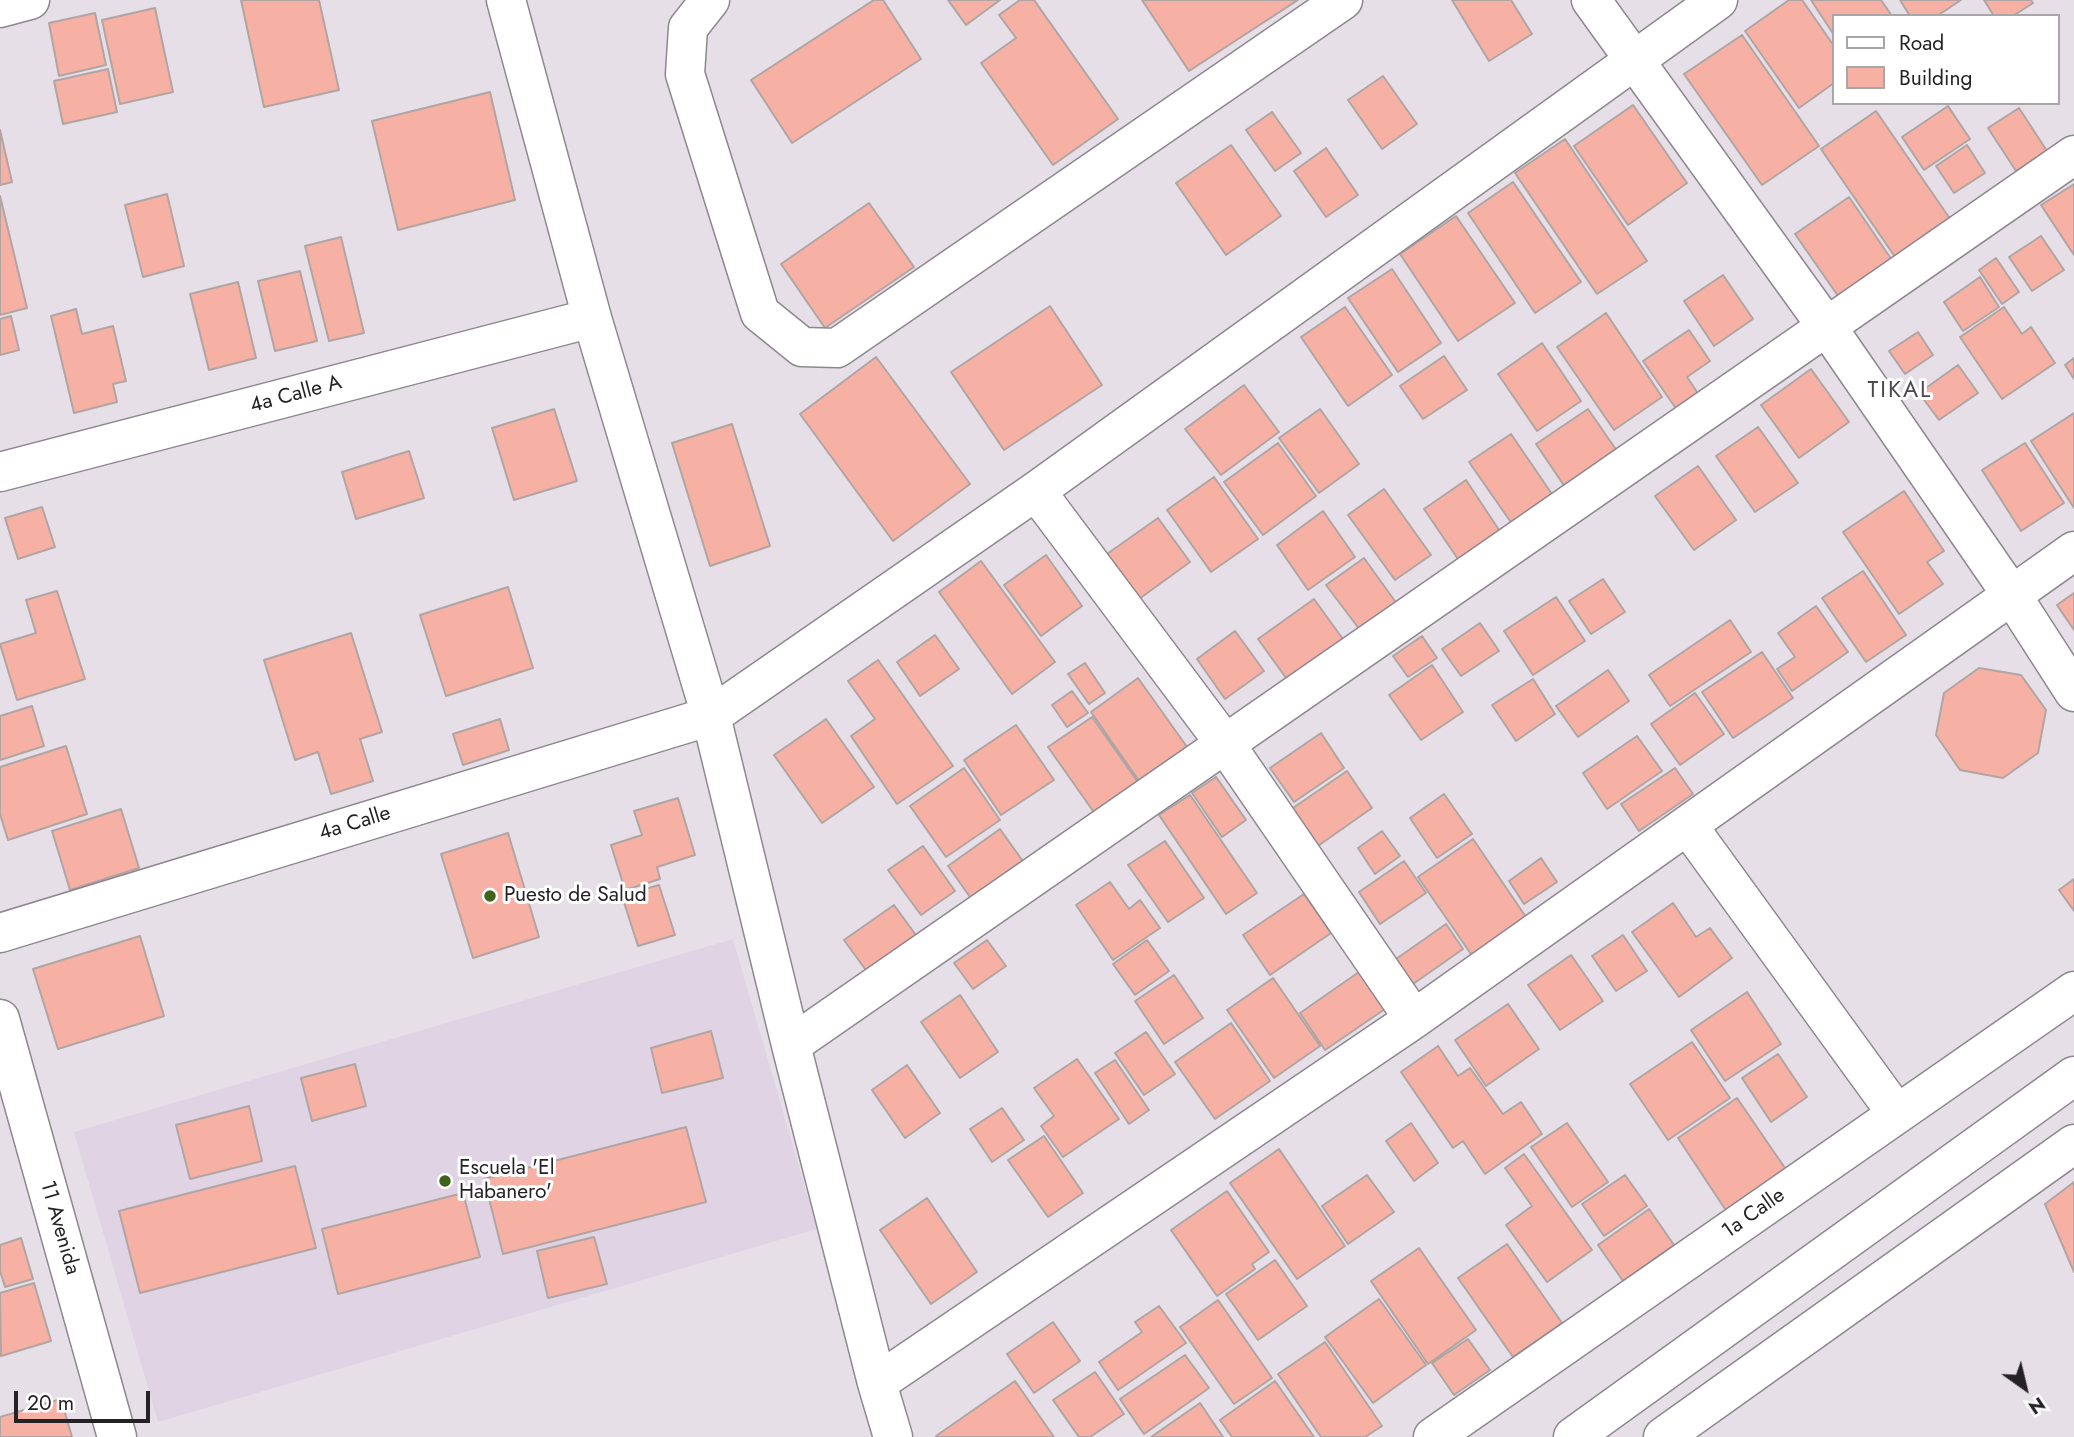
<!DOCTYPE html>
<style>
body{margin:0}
#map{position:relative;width:2074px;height:1437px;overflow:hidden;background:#e6dfe8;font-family:Jost,sans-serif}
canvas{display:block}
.legend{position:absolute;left:1832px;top:14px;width:228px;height:91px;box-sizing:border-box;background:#fff;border:2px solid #a8a7a8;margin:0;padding:9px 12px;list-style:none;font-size:21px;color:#252226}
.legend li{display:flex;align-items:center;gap:14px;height:35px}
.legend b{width:35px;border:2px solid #a8a7a8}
.north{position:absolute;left:1990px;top:1353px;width:70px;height:70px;-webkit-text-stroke:5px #fff;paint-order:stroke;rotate:146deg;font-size:19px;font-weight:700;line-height:28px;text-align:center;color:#252226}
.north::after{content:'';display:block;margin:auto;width:24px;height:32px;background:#252226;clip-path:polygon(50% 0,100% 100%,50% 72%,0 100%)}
.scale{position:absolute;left:14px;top:1391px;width:136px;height:32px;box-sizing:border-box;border:4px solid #252226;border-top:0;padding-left:9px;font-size:21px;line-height:24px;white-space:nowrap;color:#252226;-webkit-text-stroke:5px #fff;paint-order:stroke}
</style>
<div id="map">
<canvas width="2074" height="1437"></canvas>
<ul class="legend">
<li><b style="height:9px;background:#fff"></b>Road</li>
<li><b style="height:19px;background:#f7b1a4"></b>Building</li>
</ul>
<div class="north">N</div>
<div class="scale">20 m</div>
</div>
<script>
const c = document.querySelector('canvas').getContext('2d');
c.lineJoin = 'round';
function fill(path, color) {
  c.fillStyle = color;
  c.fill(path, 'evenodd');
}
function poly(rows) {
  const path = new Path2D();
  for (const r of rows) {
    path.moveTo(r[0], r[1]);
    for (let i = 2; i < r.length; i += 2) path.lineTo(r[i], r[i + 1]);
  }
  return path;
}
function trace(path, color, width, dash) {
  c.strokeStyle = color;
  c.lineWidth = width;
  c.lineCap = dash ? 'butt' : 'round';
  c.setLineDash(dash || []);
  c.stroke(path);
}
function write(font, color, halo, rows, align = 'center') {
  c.font = font + ' Jost,sans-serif';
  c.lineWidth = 6;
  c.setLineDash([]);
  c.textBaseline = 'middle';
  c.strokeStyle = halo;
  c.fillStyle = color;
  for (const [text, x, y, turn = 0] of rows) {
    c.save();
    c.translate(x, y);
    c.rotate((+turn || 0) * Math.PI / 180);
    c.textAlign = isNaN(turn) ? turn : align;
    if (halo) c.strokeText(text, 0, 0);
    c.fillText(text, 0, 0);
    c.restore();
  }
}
const built = poly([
 [733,939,817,1229,158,1422,74,1132]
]);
const building = poly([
 [241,0,319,0,339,90,264,107,241,0],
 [874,0,883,0,921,59,792,143,751,80,874,0],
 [948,0,1000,0,966,25,948,0],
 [1020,0,1034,0,1118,119,1053,165,981,63,1016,38,999,15,1020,0],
 [1142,0,1298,0,1189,71,1142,0],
 [1452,0,1511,0,1532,34,1489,61,1452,0],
 [1789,0,1802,0,1834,46,1834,83,1799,108,1745,31,1789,0],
 [1811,0,1881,0,1892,16,1834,16,1834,35,1811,0],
 [1900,0,1961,0,1937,16,1910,16,1900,0],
 [1984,0,2031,0,2033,3,2013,16,1994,16,1984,0],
 [155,8,173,92,120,104,102,20,155,8],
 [95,13,106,65,59,76,49,23,95,13],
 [1742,35,1819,146,1762,185,1684,74,1742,35],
 [108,69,117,112,63,124,54,81,108,69],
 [1383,76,1417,124,1382,149,1348,100,1383,76],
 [490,92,515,200,398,230,372,121,490,92],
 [1633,105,1687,183,1628,225,1574,146,1633,105],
 [1948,106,1970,139,1924,170,1902,137,1948,106],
 [2019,108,2047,151,2016,171,1988,128,2019,108],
 [1876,111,1957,229,1902,267,1821,149,1876,111],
 [1272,112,1301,153,1275,171,1246,130,1272,112],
 [0,130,12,182,0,185,0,130],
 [1565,139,1647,261,1597,294,1515,173,1565,139],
 [1231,145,1281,216,1226,255,1176,183,1231,145],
 [1967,145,1985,173,1954,193,1936,166,1967,145],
 [1326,148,1358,195,1326,217,1294,171,1326,148],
 [1513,182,1581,282,1535,313,1468,213,1513,182],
 [2074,184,2074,255,2041,205,2074,184],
 [167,194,184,266,143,277,125,205,167,194],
 [0,196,27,308,0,315,0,196],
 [1849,197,1898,269,1845,306,1795,234,1849,197],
 [869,203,914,267,825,328,781,264,869,203],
 [1456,216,1515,303,1458,341,1400,254,1456,216],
 [2041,236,2064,270,2032,291,2009,257,2041,236],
 [341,237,364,333,329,341,305,246,341,237],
 [1996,258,2019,292,2002,304,1979,270,1996,258],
 [1392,269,1441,343,1398,372,1348,298,1392,269],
 [300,271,317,341,275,351,258,281,300,271],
 [1723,275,1753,319,1714,346,1684,301,1723,275],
 [1980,277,1999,307,1963,331,1944,302,1980,277],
 [238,282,256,358,209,370,190,294,238,282],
 [1050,306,1102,385,1004,450,951,372,1050,306],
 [1345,307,1392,375,1348,406,1301,337,1345,307],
 [2004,307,2022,334,2031,327,2055,363,2002,399,1960,337,2004,307],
 [76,309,82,334,113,326,126,381,113,384,117,402,74,413,51,316,76,309],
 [1606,313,1662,397,1614,430,1557,347,1606,313],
 [11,316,19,350,0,355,0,319,11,316],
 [1689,330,1710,361,1687,377,1699,395,1677,410,1643,361,1689,330],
 [1918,332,1933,355,1905,374,1889,351,1918,332],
 [1542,343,1581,401,1537,431,1498,374,1542,343],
 [1444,356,1467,390,1423,419,1400,386,1444,356],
 [876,357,970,484,893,541,800,414,876,357],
 [2074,358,2074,379,2065,365,2074,358],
 [1958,365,1978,393,1939,420,1919,393,1958,365],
 [1811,369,1849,422,1799,458,1761,405,1811,369],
 [1244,385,1279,432,1221,475,1185,429,1244,385],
 [554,409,577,481,514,500,492,428,554,409],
 [1320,409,1359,464,1319,493,1279,438,1320,409],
 [1588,409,1617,451,1565,487,1536,444,1588,409],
 [2074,413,2074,508,2031,441,2074,413],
 [732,424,770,546,710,566,672,443,732,424],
 [1758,427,1798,483,1755,512,1716,456,1758,427],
 [1511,434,1556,500,1515,528,1469,462,1511,434],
 [1278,443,1316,496,1263,535,1224,482,1278,443],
 [2025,443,2064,503,2021,531,1982,470,2025,443],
 [409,451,424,498,356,519,342,472,409,451],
 [1698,466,1736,520,1694,550,1655,496,1698,466],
 [1214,477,1258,539,1211,572,1167,510,1214,477],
 [1466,480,1501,533,1460,562,1424,509,1466,480],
 [1384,489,1431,555,1395,580,1348,515,1384,489],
 [1904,491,1944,551,1927,562,1943,584,1899,614,1843,532,1904,491],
 [42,507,55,547,18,559,5,518,42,507],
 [1323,511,1355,557,1308,590,1277,545,1323,511],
 [1158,518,1190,562,1139,599,1107,554,1158,518],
 [1046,555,1082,606,1041,636,1004,585,1046,555],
 [1364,558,1397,604,1360,630,1326,585,1364,558],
 [981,561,1055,662,1012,694,939,592,981,561],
 [1863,571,1906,635,1866,662,1822,598,1863,571],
 [1603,579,1625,612,1591,634,1569,601,1603,579],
 [508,587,533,668,446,696,420,615,508,587],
 [57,591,85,679,17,700,0,644,36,633,26,600,57,591],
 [2074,593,2074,630,2057,605,2074,593],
 [1556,597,1585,641,1533,675,1504,631,1556,597],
 [1314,599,1345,642,1289,682,1258,639,1314,599],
 [1816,606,1848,652,1792,691,1777,669,1795,657,1778,633,1816,606],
 [1730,620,1751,652,1670,706,1649,675,1730,620],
 [1480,623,1499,651,1461,676,1442,649,1480,623],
 [1235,631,1264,671,1225,699,1197,659,1235,631],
 [351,633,382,732,360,739,373,781,331,794,318,752,295,760,264,660,351,633],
 [935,635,959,669,920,696,897,662,935,635],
 [1422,636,1437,658,1408,677,1393,656,1422,636],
 [1762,652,1793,698,1733,738,1702,692,1762,652],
 [878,660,953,766,897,804,851,736,875,719,848,681,878,660],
 [1085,663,1105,693,1089,704,1068,674,1085,663],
 [1432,665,1463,712,1421,740,1389,695,1432,665],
 [1979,668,2021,675,2046,710,2038,753,2003,778,1960,770,1936,735,1944,693,1979,668],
 [1608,670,1629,701,1578,737,1556,706,1608,670],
 [1138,678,1192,754,1144,788,1091,712,1138,678],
 [1533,679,1555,714,1516,741,1492,705,1533,679],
 [1072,691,1088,713,1067,727,1052,705,1072,691],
 [1695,693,1724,734,1680,765,1651,724,1695,693],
 [32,706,44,746,0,760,0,716,32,706],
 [1092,717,1142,788,1098,818,1048,747,1092,717],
 [500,719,509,750,463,765,453,734,500,719],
 [826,719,874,787,822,823,774,755,826,719],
 [1016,725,1054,780,1001,815,964,760,1016,725],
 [1321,733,1344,768,1294,802,1270,768,1321,733],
 [1637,736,1662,771,1607,809,1583,773,1637,736],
 [66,746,87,814,8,840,0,814,0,767,66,746],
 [964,768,1000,820,946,857,910,806,964,768],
 [1675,768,1693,794,1639,831,1621,804,1675,768],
 [1347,771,1372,808,1315,848,1290,810,1347,771],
 [1216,777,1246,820,1222,837,1192,793,1216,777],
 [1444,794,1472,834,1437,858,1410,818,1444,794],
 [1190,795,1257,893,1226,914,1159,815,1190,795],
 [678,798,695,855,657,867,660,879,625,890,611,845,642,835,634,811,678,798],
 [121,809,139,868,70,890,52,831,121,809],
 [1000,829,1027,867,975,904,948,866,1000,829],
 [1382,831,1400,856,1375,874,1358,848,1382,831],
 [508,833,539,937,473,958,441,854,508,833],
 [1473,839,1528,920,1473,957,1418,877,1473,839],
 [1165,841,1204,898,1168,922,1128,865,1165,841],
 [923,846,955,891,921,915,888,870,923,846],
 [1541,858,1557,882,1524,904,1509,881,1541,858],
 [1404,861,1426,893,1380,924,1359,892,1404,861],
 [2074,879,2074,911,2059,890,2074,879],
 [1110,882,1129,909,1140,900,1160,928,1113,960,1076,905,1110,882],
 [659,885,675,935,638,946,622,896,659,885],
 [1304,894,1331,933,1270,975,1243,935,1304,894],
 [1673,903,1696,937,1710,928,1732,958,1679,997,1632,932,1673,903],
 [894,905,918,938,868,973,844,940,894,905],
 [1446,924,1463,949,1413,984,1396,959,1446,924],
 [1623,935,1647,971,1616,991,1592,956,1623,935],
 [140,936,164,1016,58,1049,33,969,140,936],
 [987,940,1006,966,973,989,954,963,987,940],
 [1147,940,1169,971,1135,995,1113,964,1147,940],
 [1571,955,1603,1001,1560,1030,1528,985,1571,955],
 [1359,972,1385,1009,1325,1050,1300,1013,1359,972],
 [1174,975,1203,1018,1164,1044,1135,1001,1174,975],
 [1273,978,1320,1046,1274,1078,1227,1010,1273,978],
 [1747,992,1781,1044,1725,1081,1691,1030,1747,992],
 [960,995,998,1052,960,1078,921,1022,960,995],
 [1508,1004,1539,1049,1486,1086,1455,1040,1508,1004],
 [1231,1023,1270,1081,1215,1119,1175,1062,1231,1023],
 [711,1031,723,1078,662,1093,651,1048,711,1031],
 [1146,1032,1175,1074,1144,1095,1115,1053,1146,1032],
 [1692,1042,1730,1098,1668,1140,1630,1084,1692,1042],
 [1438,1046,1458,1076,1470,1068,1503,1114,1521,1102,1542,1134,1485,1174,1463,1141,1453,1148,1401,1072,1438,1046],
 [1778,1054,1807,1097,1771,1122,1742,1078,1778,1054],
 [1077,1059,1119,1119,1063,1157,1041,1126,1054,1116,1034,1088,1077,1059],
 [1115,1060,1149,1110,1129,1124,1095,1073,1115,1060],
 [355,1064,366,1106,312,1121,301,1078,355,1064],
 [907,1065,940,1113,905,1138,872,1090,907,1065],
 [1737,1098,1787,1171,1727,1212,1678,1138,1737,1098],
 [249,1106,262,1161,190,1179,176,1125,249,1106],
 [1002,1108,1024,1140,992,1162,970,1129,1002,1108],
 [1411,1123,1438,1163,1414,1181,1386,1141,1411,1123],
 [1567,1123,1608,1182,1572,1207,1531,1147,1567,1123],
 [686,1127,706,1202,503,1254,484,1179,686,1127],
 [1044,1136,1083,1193,1048,1217,1008,1160,1044,1136],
 [1279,1149,1345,1246,1297,1279,1230,1183,1279,1149],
 [1524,1154,1592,1250,1547,1282,1506,1225,1532,1206,1505,1168,1524,1154],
 [295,1166,316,1248,140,1293,119,1211,295,1166],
 [1367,1175,1394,1212,1348,1244,1322,1206,1367,1175],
 [1625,1175,1647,1206,1604,1236,1582,1204,1625,1175],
 [2074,1182,2074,1272,2045,1204,2074,1182],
 [1227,1191,1269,1252,1252,1264,1255,1269,1217,1296,1171,1230,1227,1191],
 [463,1193,480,1257,338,1294,322,1229,463,1193],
 [927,1198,977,1272,931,1304,880,1230,927,1198],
 [1649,1209,1674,1245,1623,1281,1598,1245,1649,1209],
 [594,1237,607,1284,548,1298,537,1251,594,1237],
 [21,1238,33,1279,5,1287,0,1271,0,1245,21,1238],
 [1507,1244,1562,1323,1513,1357,1458,1278,1507,1244],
 [1419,1248,1476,1330,1428,1364,1371,1281,1419,1248],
 [1275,1260,1307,1306,1258,1340,1226,1294,1275,1260],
 [34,1283,51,1341,1,1356,0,1293,34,1283],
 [1379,1299,1426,1365,1373,1403,1325,1337,1379,1299],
 [1218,1300,1272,1378,1234,1404,1180,1327,1218,1300],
 [1159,1306,1186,1343,1118,1390,1099,1362,1142,1332,1135,1322,1159,1306],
 [1053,1322,1080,1361,1034,1393,1007,1354,1053,1322],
 [1468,1339,1490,1370,1454,1395,1432,1363,1468,1339],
 [1325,1342,1382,1426,1365,1437,1321,1437,1278,1374,1325,1342],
 [1185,1355,1209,1388,1144,1434,1120,1399,1185,1355],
 [1095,1372,1124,1414,1090,1437,1079,1437,1053,1400,1095,1372],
 [1015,1381,1054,1437,937,1437,936,1436,1015,1381],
 [1275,1381,1314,1437,1232,1437,1220,1420,1275,1381],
 [61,1399,72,1437,0,1437,0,1417,61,1399],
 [1200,1403,1223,1437,1151,1437,1200,1403]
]);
const minor = poly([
 [506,0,592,318,711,716,791,1045,877,1383,893,1437],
 [710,0,688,28,685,74,760,313,802,347,837,348,1343,0],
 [1591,0,1827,327,2011,594,2074,692],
 [0,8,30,0],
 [0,472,592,318],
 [1036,491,1226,745,1414,1019],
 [1688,826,1897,1114],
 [0,933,711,716,1036,491,1718,0],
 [791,1045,2074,155],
 [877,1383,1414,1019,2074,551],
 [1433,1437,2074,991]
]);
const tertiary = poly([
 [0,1019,117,1437]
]);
const secondary = poly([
 [1573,1437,2074,1076],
 [1663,1437,2074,1144]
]);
const markers = [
 [490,896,7,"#40631b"],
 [445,1181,7,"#40631b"]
];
const streetNames = [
 ["4a Calle A",296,395,-15],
 ["4a Calle",355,824,-17],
 ["1a Calle",1754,1214,-35],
 ["11 Avenida",59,1228,74]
];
const poiNames = [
 ["Puesto de Salud",504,896],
 ["Escuela 'El",459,1169],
 ["Habanero'",459,1193]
];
const neighbourhoodNames = [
 ["TIKAL",1900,391]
];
fill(built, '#e0d4e4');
fill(building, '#f7b1a4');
trace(building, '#b1a5a3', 2);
trace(minor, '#8e8790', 41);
trace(tertiary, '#8e8790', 41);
trace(secondary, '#8e8790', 41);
trace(minor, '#fff', 38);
trace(tertiary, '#fff', 38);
trace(secondary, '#fff', 38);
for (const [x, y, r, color] of markers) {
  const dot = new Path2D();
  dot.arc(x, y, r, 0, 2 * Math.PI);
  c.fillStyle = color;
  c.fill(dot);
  trace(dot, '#fff', 2.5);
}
write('21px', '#252226', '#fff', streetNames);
write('21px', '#252226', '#fff', poiNames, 'left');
c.letterSpacing = '2px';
write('23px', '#4e484f', '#fff', neighbourhoodNames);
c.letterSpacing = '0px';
</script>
